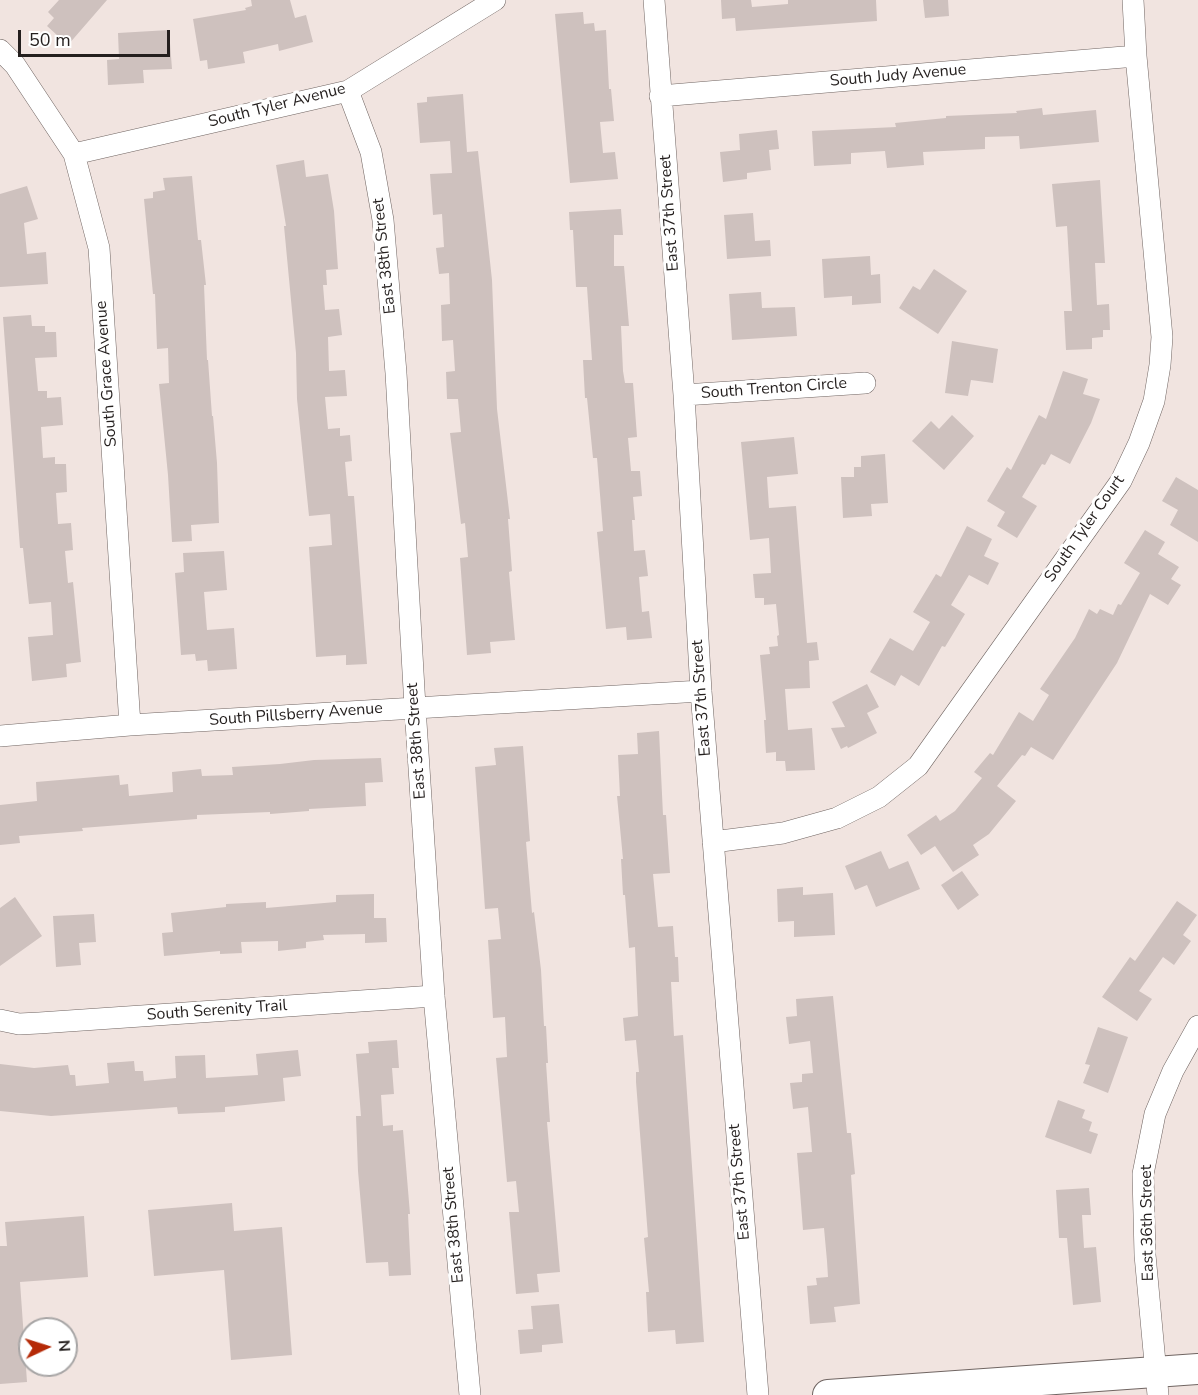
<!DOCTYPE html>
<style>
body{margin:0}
#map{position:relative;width:1198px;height:1395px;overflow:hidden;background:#f1e4e0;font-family:"Nunito Sans",sans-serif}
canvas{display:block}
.north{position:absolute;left:18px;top:1317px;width:60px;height:60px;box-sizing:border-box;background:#fff;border:2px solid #a7a5a5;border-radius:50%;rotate:86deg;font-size:16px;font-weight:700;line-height:24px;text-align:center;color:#241f1e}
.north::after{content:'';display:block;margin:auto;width:21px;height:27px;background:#b52a07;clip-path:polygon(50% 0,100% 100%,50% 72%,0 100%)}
.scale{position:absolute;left:18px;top:30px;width:152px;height:27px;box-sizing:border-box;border:3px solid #241f1e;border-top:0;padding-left:8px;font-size:18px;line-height:21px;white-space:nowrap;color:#241f1e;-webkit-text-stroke:4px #fff;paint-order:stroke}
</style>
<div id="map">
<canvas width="1198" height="1395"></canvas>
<div class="north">N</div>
<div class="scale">50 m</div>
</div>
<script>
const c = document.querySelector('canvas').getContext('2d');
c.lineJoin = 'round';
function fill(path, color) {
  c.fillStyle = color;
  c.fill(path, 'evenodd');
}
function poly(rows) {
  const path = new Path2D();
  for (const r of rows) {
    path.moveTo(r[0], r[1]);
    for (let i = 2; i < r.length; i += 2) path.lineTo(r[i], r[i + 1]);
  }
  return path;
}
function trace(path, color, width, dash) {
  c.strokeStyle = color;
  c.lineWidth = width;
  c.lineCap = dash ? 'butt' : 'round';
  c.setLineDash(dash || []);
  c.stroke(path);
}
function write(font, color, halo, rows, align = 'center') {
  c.font = font + ' "Nunito Sans",sans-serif';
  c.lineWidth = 6;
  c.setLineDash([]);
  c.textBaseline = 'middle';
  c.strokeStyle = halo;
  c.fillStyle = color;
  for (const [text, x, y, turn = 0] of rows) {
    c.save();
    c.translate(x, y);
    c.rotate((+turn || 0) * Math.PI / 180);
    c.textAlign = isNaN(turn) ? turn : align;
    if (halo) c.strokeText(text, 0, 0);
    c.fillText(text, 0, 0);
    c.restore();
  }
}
const building = poly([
 [59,0,107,0,68,45,47,26,54,18,48,12],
 [251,0,290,0,295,18,306,15,313,42,279,51,278,44,243,52,245,63,208,69,207,60,200,61,193,19,246,10,245,8,252,6],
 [721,0,751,0,752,7,788,4,788,0,876,0,877,21,736,31,735,18,722,19],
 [923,0,948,0,949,16,925,18],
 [583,12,584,24,594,23,595,31,606,30,609,89,611,89,614,121,600,122,603,153,615,152,618,179,570,183,555,14],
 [169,30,172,69,143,70,144,83,108,85,107,60,119,59,118,33],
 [463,94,467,152,478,151,492,280,497,409,510,519,508,519,512,571,509,572,515,640,490,642,491,653,467,655,460,558,468,557,465,523,461,524,450,433,461,432,458,399,447,399,446,372,455,371,453,340,442,341,441,305,450,304,449,273,439,274,436,248,444,247,442,214,433,215,430,174,452,173,450,141,420,143,417,103,427,102,427,97],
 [1042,108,1043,115,1096,110,1099,142,1020,149,1019,136,985,137,985,149,923,152,924,165,887,168,885,151,851,153,851,164,814,166,812,131,896,127,895,123,946,118,946,116,1017,113,1016,111],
 [777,130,779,149,769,150,771,170,747,173,747,179,723,182,720,152,740,150,739,134],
 [304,160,306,177,328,174,334,211,338,269,326,270,327,285,323,285,325,310,339,309,342,335,328,337,329,371,345,370,347,396,325,397,328,429,340,428,340,436,350,435,352,461,345,462,348,496,354,496,367,664,346,665,346,655,316,657,309,547,332,545,330,514,309,516,297,399,296,353,284,226,286,226,276,165],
 [192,176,198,240,201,240,206,285,204,285,207,360,208,360,212,416,213,416,217,463,219,523,191,525,192,541,172,542,168,475,159,384,169,383,168,348,157,349,155,294,153,294,144,199,153,198,153,192,165,190,163,178],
 [1100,180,1105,263,1095,263,1097,305,1109,304,1110,330,1103,330,1103,337,1092,338,1092,349,1066,350,1064,311,1072,311,1067,226,1056,227,1052,184],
 [27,186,38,219,24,223,27,254,46,252,48,284,0,287,0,194],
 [621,209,623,235,614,235,614,266,624,266,629,326,621,326,623,371,625,383,633,383,637,437,628,438,631,471,640,471,642,496,633,497,635,520,632,520,634,551,645,550,648,576,639,577,642,612,649,611,652,638,627,640,626,627,606,629,597,532,603,531,597,458,593,458,587,398,585,398,583,360,592,360,587,287,576,287,573,230,570,230,569,212],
 [753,213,755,241,770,240,771,256,727,259,724,215],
 [870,256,871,275,880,274,881,303,852,305,852,296,824,298,822,259],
 [934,269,967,291,938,334,899,308,913,286,920,290],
 [761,292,762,308,795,307,797,336,732,340,729,294],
 [31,315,32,326,45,326,45,332,56,332,57,357,35,358,38,391,47,391,47,398,61,397,63,425,41,427,43,458,55,457,55,464,66,464,67,492,56,493,58,524,71,523,73,550,65,551,68,583,73,582,81,662,66,664,67,677,32,681,28,637,53,635,51,602,29,604,23,548,20,548,3,317],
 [952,341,998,349,993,383,971,380,968,396,945,393],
 [1063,371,1088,379,1083,394,1100,399,1091,423,1070,464,1051,454,1045,465,1042,464,1022,497,1037,506,1017,538,997,526,1005,512,987,501,1007,467,1011,470,1039,415,1046,419],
 [952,415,974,436,944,470,912,441,931,421,939,429],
 [794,437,798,474,767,477,769,508,796,506,807,643,817,642,819,660,809,661,810,688,785,689,788,730,812,728,815,770,786,771,785,761,776,761,776,752,766,753,764,720,766,720,760,655,770,654,769,647,778,646,777,636,779,635,776,604,764,605,764,598,755,598,753,574,771,573,769,538,750,540,741,442],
 [885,454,888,503,871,504,872,516,843,518,841,477,854,477,854,467,861,467,861,456],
 [1176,477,1198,490,1198,542,1170,525,1178,510,1162,501],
 [967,526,992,539,984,556,999,563,988,585,969,575,951,605,965,614,945,647,942,646,919,686,901,675,895,686,870,672,890,638,913,651,930,622,913,612,936,574,941,577],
 [1145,530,1165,542,1158,554,1179,567,1171,579,1181,585,1168,605,1150,594,1117,663,1053,760,1031,747,1025,756,1022,755,997,786,1016,801,989,834,973,845,979,855,953,872,935,846,921,855,907,835,936,815,940,821,955,811,982,778,974,772,990,753,993,755,1019,712,1033,721,1049,695,1040,689,1075,638,1089,609,1097,614,1100,609,1113,615,1118,604,1121,605,1140,573,1124,563],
 [224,551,227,590,204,592,207,630,234,628,237,669,208,671,207,660,196,661,195,654,181,655,175,573,184,572,183,553],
 [867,684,879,707,867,713,877,733,848,748,847,746,841,749,831,728,845,727,832,702],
 [659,731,663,815,666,815,670,873,653,874,658,927,673,926,675,957,678,957,679,982,671,982,674,1036,683,1035,704,1342,676,1344,675,1330,648,1332,646,1292,649,1292,644,1238,648,1237,636,1082,636,1072,639,1072,636,1040,625,1041,623,1018,638,1016,635,947,629,948,625,895,623,895,621,859,623,859,617,796,620,796,618,755,638,754,637,733],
 [523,746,530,841,526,842,532,913,534,912,541,970,544,1026,546,1026,548,1063,546,1063,550,1122,547,1122,560,1272,537,1274,539,1292,516,1294,509,1212,519,1212,516,1181,507,1182,496,1058,507,1057,505,1017,493,1018,488,940,501,939,498,908,485,909,475,767,496,765,494,748],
 [381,758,383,782,365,783,366,806,309,809,309,811,270,814,270,812,197,815,197,819,82,828,83,831,19,836,20,843,0,845,0,805,37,801,36,782,119,775,120,785,128,784,129,796,173,792,172,772,201,769,202,776,233,775,232,767,280,764,314,760],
 [881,851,889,869,908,861,920,889,876,907,867,885,855,890,845,866],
 [962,871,979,895,958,910,941,885],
 [803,887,803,895,833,893,835,935,794,937,794,921,778,922,777,889],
 [374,894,374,918,386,918,387,942,365,943,365,934,323,935,324,940,306,942,306,948,278,951,278,941,241,942,242,953,220,954,220,951,164,956,162,933,173,932,171,913,226,907,226,904,266,902,266,908,336,902,336,895],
 [15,897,42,936,0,966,0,908],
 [1177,901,1197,915,1183,935,1191,941,1174,965,1163,957,1139,991,1152,999,1137,1021,1102,997,1130,957,1135,961],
 [94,914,96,942,79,943,81,965,56,967,53,916],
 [833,996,847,1133,851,1133,855,1174,851,1175,860,1304,834,1307,836,1322,810,1324,807,1286,817,1285,816,1278,828,1277,827,1261,824,1228,803,1230,797,1153,812,1152,808,1107,793,1109,790,1083,802,1082,802,1074,813,1073,810,1041,789,1044,786,1017,797,1016,796,999],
 [1098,1027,1128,1037,1108,1093,1083,1083,1090,1065,1085,1064],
 [397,1040,399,1068,392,1068,394,1094,381,1095,383,1126,393,1125,393,1131,403,1130,410,1214,408,1214,411,1275,389,1276,388,1262,366,1263,358,1171,356,1116,361,1116,356,1054,369,1053,368,1042],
 [298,1050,301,1076,283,1078,285,1101,225,1107,225,1112,178,1114,177,1107,51,1116,0,1111,0,1064,34,1068,68,1065,70,1075,75,1075,76,1086,109,1083,107,1063,134,1061,135,1071,143,1071,144,1081,176,1078,175,1056,205,1055,206,1078,258,1075,256,1054],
 [1058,1100,1085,1110,1082,1118,1092,1122,1089,1131,1098,1134,1091,1154,1045,1137],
 [1089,1188,1091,1215,1082,1215,1084,1248,1096,1247,1101,1302,1073,1305,1067,1238,1059,1238,1056,1190],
 [232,1203,234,1231,282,1227,292,1355,231,1360,224,1270,154,1276,148,1210],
 [84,1216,88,1277,20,1282,27,1382,0,1384,0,1246,7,1246,5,1222],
 [559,1304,563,1343,542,1345,542,1352,520,1354,518,1330,533,1329,531,1306]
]);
const minor = poly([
 [654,0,684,395,701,691,758,1395],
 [0,50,15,65,74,154,99,248,130,725],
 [348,91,371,152,383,220,396,373,415,707,434,996,470,1395],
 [660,96,1136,56],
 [74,154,348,91,495,0],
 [684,395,865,383],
 [0,736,130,725,701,691],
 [713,842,783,833,837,818,879,797,918,766,1121,481,1139,443,1154,401,1160,365,1162,337,1136,56,1133,0],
 [0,1020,19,1024,39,1023,434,996],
 [1158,1395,1145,1255,1143,1174,1155,1114,1173,1071,1198,1026]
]);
const secondary = poly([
 [828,1395,1198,1369]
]);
const streetNames = [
 ["South Judy Avenue",898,76,-5],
 ["South Tyler Avenue",277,106,-14],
 ["East 37th Street",670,213,-94],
 ["East 38th Street",385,256,-96],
 ["South Grace Avenue",107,374,-94],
 ["South Trenton Circle",774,389,-4],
 ["South Tyler Court",1085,529,-55],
 ["East 37th Street",702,698,-94],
 ["South Pillsberry Avenue",296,715,-4],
 ["East 38th Street",417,741,-94],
 ["South Serenity Trail",217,1011,-4],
 ["East 37th Street",740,1182,-95],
 ["East 36th Street",1148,1223,-91],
 ["East 38th Street",454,1225,-95]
];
fill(building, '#cec1be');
trace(minor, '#706562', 22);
trace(secondary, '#706562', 32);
trace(minor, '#fff', 21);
trace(secondary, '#fff', 30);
write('16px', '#241f1e', '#fff', streetNames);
</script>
